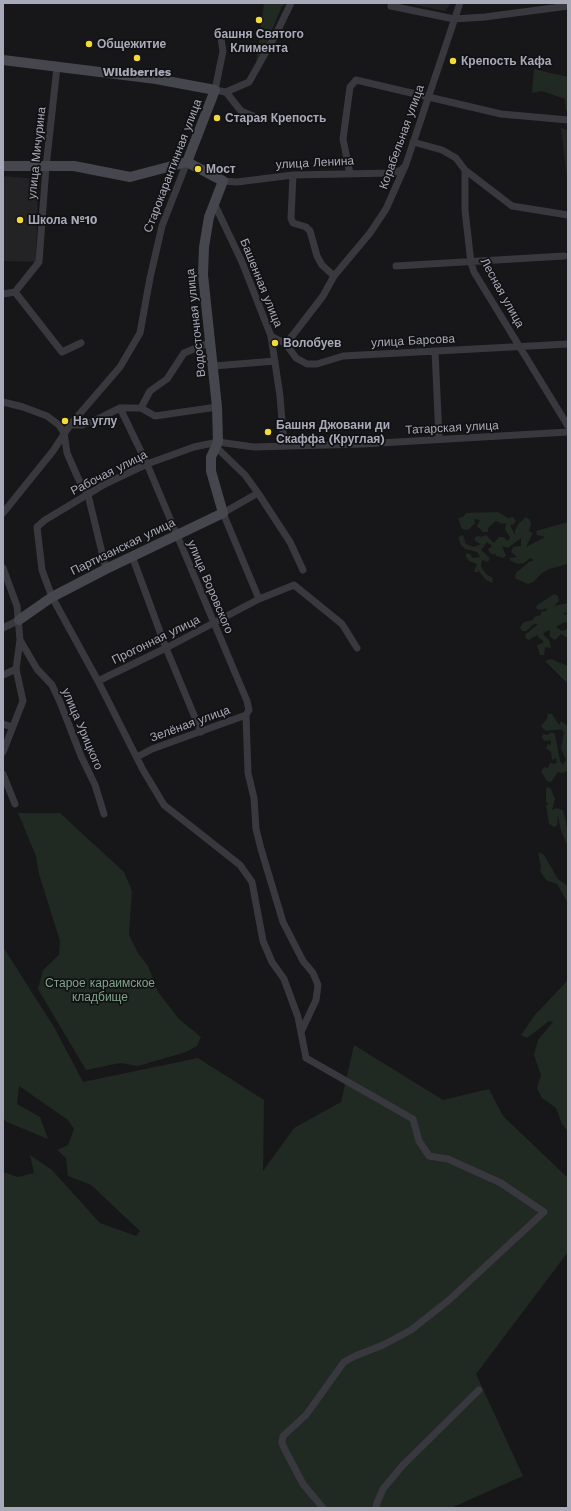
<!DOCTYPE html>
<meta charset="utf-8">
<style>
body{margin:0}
#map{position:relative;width:571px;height:1511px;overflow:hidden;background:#171719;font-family:"Work Sans",sans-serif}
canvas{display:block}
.frame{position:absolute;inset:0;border:4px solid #a9aab9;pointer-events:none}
</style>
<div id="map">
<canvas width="571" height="1511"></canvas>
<div class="frame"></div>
</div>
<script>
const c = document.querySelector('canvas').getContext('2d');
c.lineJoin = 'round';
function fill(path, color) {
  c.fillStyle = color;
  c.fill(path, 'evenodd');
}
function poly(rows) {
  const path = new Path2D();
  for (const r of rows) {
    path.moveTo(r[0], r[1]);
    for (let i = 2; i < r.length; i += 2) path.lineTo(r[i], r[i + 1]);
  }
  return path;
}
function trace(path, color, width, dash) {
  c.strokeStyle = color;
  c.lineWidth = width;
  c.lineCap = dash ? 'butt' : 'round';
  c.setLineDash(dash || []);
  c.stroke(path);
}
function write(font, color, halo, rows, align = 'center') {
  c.font = font + ' "Work Sans",sans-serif';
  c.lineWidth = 3.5;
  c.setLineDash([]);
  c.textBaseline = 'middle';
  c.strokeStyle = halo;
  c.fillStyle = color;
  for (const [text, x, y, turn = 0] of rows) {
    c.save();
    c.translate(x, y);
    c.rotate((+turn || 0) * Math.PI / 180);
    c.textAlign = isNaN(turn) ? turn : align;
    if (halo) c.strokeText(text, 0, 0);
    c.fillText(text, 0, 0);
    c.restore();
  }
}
const built = poly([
 [406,3,451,3,445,11],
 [561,128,568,130,568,187],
 [3,176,38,179,36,262,3,261]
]);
const green = poly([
 [264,3,287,3,282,6,255,71],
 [534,69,568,77,568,110,566,111,565,99,542,91,532,93],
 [498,512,508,518,513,517,516,521,513,525,510,525,515,535,515,530,519,523,526,517,530,520,531,525,529,531,533,533,526,547,545,537,537,535,536,531,568,522,568,564,549,569,542,573,533,582,528,584,521,581,515,578,516,573,529,562,534,560,530,558,524,563,518,564,511,561,509,558,517,557,511,552,513,547,521,546,521,538,508,548,502,546,506,556,503,558,496,556,495,553,494,555,490,553,488,549,492,546,487,542,481,550,490,558,488,562,482,560,481,566,486,574,493,578,492,583,486,580,478,570,478,572,474,572,477,564,469,561,466,557,466,553,470,554,473,558,480,557,477,552,465,549,461,545,458,537,463,535,466,544,474,547,481,544,475,541,475,537,479,536,481,537,486,535,494,543,499,537,503,537,508,541,510,537,505,530,506,523,502,524,496,521,488,528,488,532,483,532,477,526,480,520,474,519,475,523,468,530,462,529,458,518,463,517,466,513],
 [554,594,558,596,559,601,554,606,568,603,568,612,562,614,568,615,568,623,565,622,556,627,562,631,568,629,568,638,561,634,555,640,550,637,550,630,545,632,543,634,549,640,551,648,545,647,544,655,540,655,537,645,543,643,543,640,540,639,537,635,529,640,525,638,526,634,538,624,534,624,526,631,522,631,520,627,524,622,533,620,534,617,541,615,541,612,546,611,547,608,541,610,537,609,536,606],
 [551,659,568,666,568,684,545,661],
 [548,714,552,714,559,725,561,721,568,726,568,771,562,773,558,772,551,782,547,781,541,771,544,767,548,768,550,763,555,764,557,762,556,758,552,760,551,752,546,748,548,744,551,745,551,740,545,741,542,738,543,734,548,735,551,732,555,734,560,761,563,765,566,760,561,748,564,732,561,729,546,731,541,726,547,719],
 [549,787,551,789,555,799,552,810,557,808,563,810,568,832,568,847,561,831,558,816,557,826,554,827,549,824,546,805,549,804,546,802,546,788],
 [18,813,60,813,124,872,132,891,129,935,138,953,148,966,158,992,179,1019,201,1037,197,1046,186,1052,138,1066,120,1063,86,1070,38,989,43,970,59,955,60,941,39,874,36,856],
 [538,852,544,855,558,879,568,886,568,903,557,884,546,880,540,871,541,867],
 [3,947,54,1027,83,1082,198,1058,264,1100,263,1171,294,1128,341,1102,354,1045,443,1100,489,1089,503,1116,568,1178,568,1252,476,1374,523,1476,451,1508,3,1508,3,1172,18,1177,34,1173,30,1155,52,1170,100,1223,136,1236,140,1231,91,1185,68,1176,66,1158,57,1150,68,1145,74,1129,68,1120,19,1086,17,1104,40,1117,48,1139,7,1122,3,1118],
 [568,980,568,1132,562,1124,556,1108,542,1098,537,1088,541,1075,534,1055,538,1040,553,1022,549,1021,527,1038,521,1035,534,1016]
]);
const street = poly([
 [391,6,454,19,485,17,568,6],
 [220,32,223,51,215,90,226,92,249,82,276,34,291,3],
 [226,92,241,111,262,120],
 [413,142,442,150,456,158,465,170,465,210,471,263,474,272,568,426],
 [465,170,512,206,568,215],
 [350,174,343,139,350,87,356,80,501,114,568,120],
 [293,175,291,218,293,223,306,227,310,231,317,256,322,265,334,276],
 [223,181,237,182,293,175,393,173,401,170,405,166],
 [214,203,242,262,271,336,280,396,284,446],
 [396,266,564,256],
 [15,292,62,352,81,343],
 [3,294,15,292,39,262,46,167,57,67],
 [271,336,286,344,296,358,307,364,317,364,343,356,568,344],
 [286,344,323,296,334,276,370,233,386,209,406,164,460,3],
 [435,351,439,438],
 [214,366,275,361],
 [3,402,23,407,47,416,59,425,64,433,67,453,78,478,88,495,106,569],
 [120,408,147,464,247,701,249,710,246,715,152,749,137,757],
 [141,408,150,391,167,379,184,353,211,342],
 [70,425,82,425,94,421,120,408,141,408,155,416,217,407],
 [216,447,245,475,258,493,290,542,303,570],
 [258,493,223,513,259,599],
 [3,513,53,451,70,425,120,367,140,333,150,278,162,226,187,162],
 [132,556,166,648,201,732],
 [3,568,17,606,20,640,37,669,52,685,60,702,81,756,95,785,104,814],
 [3,628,19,620],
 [3,675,16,669],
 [98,681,166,648,259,599,294,585,342,624,357,648],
 [246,715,248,773,254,798,256,829,261,849,283,922,303,961,313,973,318,985,316,1000,301,1032],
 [3,724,12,727],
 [3,752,23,701,16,669,20,640],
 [3,774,15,804],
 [323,1508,303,1484,285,1450,282,1443,283,1436,306,1415,344,1362,355,1356,383,1345,411,1330,449,1300,544,1212,501,1183,448,1159,429,1156,419,1141,413,1119,306,1058,298,1017,284,979,272,962,263,941,252,882,240,865,164,805,143,770,98,681,52,597,42,570,37,527,45,520,105,484,147,464,194,447,218,442,254,447,363,444,568,432],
 [376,1508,377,1503,383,1489,403,1465,479,1390]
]);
const secondary = poly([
 [3,60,156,79,215,90,187,162],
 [3,166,74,166,130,177,187,162],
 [19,620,52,597,106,569,223,513,211,471,211,457,218,442,217,407,203,275,204,247,209,217,223,181,187,162]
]);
const markers = [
 [259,20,4,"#f3da34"],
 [89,44,4,"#f3da34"],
 [137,58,4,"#f3da34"],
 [453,61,4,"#f3da34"],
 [217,118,4,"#f3da34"],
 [198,169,4,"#f3da34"],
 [20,220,4,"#f3da34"],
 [275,343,4,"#f3da34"],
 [65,421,4,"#f3da34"],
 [268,432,4,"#f3da34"]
];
const poiNames = [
 ["башня Святого",259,34,"center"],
 ["Климента",259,48,"center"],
 ["Общежитие",97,44],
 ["Крепость Кафа",461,61],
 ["Wildberries",137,72,"center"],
 ["Старая Крепость",225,118],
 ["Мост",206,169],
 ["Школа №10",28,220],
 ["Волобуев",283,343],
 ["На углу",73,421],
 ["Башня Джовани ди",276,425],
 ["Скаффа (Круглая)",276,439]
];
const streetNames = [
 ["Корабельная улица",402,137,-70],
 ["улица Мичурина",37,153,-84],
 ["улица Ленина",315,163,-3],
 ["Старокарантинная улица",173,166,-69],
 ["Башенная улица",261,283,68],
 ["Лесная улица",502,293,61],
 ["Водосточная улица",196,323,-96],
 ["улица Барсова",413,341,-3],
 ["Татарская улица",452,428,-3],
 ["Рабочая улица",109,473,-27],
 ["Партизанская улица",123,547,-26],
 ["улица Воровского",210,587,67],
 ["Прогонная улица",156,640,-26],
 ["Зелёная улица",190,724,-20],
 ["улица Урицкого",82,729,67]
];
const parkNames = [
 ["Старое караимское",100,983],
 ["кладбище",100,997]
];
fill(built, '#232326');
fill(green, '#212923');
trace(street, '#38383e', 7);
trace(secondary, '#46464e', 10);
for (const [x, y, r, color] of markers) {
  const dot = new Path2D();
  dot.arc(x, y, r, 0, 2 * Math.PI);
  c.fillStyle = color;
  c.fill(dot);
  trace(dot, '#121214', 1.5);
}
write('bold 12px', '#a9aab9', '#121214', poiNames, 'left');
write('12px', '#a9aab9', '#121214', streetNames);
write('12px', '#80a489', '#121214', parkNames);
</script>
